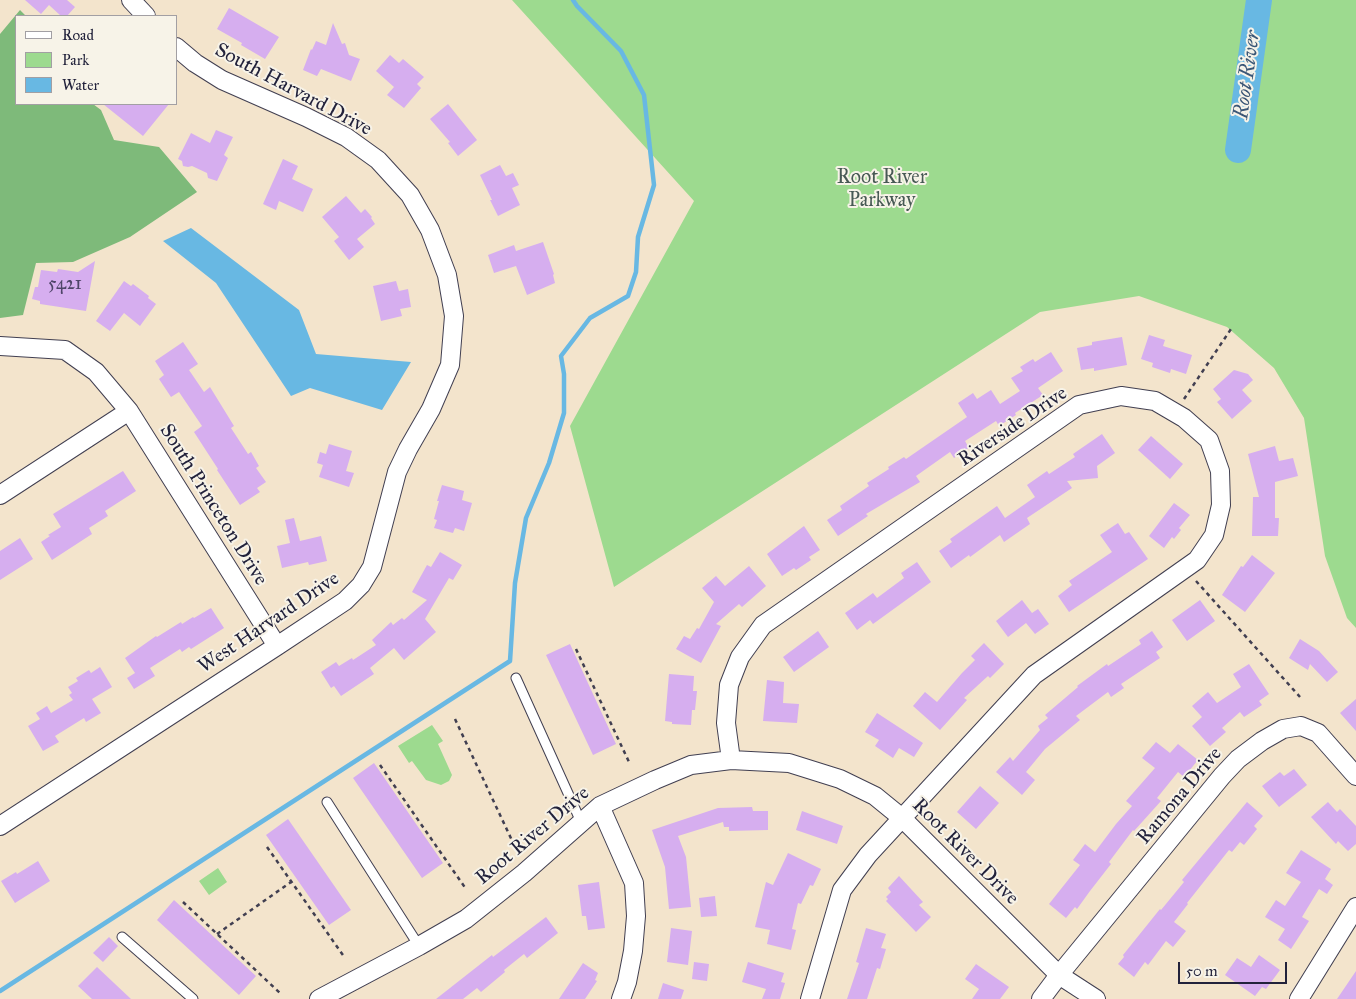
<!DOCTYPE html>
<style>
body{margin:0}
#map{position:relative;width:1356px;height:999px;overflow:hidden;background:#f3e4cc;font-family:"IM FELL Great Primer",serif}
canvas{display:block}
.legend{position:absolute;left:15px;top:15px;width:162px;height:90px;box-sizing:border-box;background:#f7f3e8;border:1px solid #a29fa3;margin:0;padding:6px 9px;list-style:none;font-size:15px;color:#22223b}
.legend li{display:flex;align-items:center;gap:10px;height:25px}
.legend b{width:25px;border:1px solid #a29fa3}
.scale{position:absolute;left:1178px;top:962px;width:109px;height:22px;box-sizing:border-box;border:2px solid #22223b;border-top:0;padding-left:6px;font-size:15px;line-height:18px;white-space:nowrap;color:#22223b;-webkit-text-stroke:4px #f7f3e8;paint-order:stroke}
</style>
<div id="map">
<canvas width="1356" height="999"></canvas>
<ul class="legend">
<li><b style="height:6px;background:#fff"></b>Road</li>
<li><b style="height:14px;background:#9dda8f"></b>Park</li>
<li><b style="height:14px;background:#68b8e3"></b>Water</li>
</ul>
<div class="scale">50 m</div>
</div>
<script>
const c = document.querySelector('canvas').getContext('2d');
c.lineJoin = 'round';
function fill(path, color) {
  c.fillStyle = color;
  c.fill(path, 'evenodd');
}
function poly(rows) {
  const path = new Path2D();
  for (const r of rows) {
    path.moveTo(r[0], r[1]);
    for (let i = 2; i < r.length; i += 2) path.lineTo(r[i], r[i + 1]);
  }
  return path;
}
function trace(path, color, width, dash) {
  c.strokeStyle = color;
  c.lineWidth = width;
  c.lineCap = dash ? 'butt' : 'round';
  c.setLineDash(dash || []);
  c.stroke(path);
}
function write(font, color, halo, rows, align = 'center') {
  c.font = font + ' "IM FELL Great Primer",serif';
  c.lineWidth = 4;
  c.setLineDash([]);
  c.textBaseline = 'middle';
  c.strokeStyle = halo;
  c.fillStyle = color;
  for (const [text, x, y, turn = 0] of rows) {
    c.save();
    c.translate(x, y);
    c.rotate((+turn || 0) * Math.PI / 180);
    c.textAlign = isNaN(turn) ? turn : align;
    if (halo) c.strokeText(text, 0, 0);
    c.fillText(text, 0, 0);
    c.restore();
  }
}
const green = poly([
 [512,0,1356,0,1356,628,1347,618,1325,556,1304,418,1274,368,1227,327,1139,296,1040,312,614,587,570,426,694,201],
 [432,725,443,741,438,744,452,775,449,781,441,785,426,780,412,761,409,763,398,746],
 [218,868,227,882,209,895,199,881]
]);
const forest = poly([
 [20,10,26,16,16,16,16,104,93,104,101,110,114,140,159,147,197,192,130,237,73,262,36,263,23,315,0,318,0,34]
]);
const water = poly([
 [191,228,299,310,316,354,411,362,382,410,310,388,291,396,216,283,163,241]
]);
const stream = poly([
 [0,991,510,661,515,583,526,518,549,463,564,413,564,374,561,356,590,318,628,296,636,272,638,237,654,185,644,95,621,51,577,6,573,0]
]);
const river = poly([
 [1238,150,1259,0]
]);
const building = poly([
 [25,0,67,0,75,7,67,16,61,16,49,5,41,14],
 [229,8,279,37,265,59,241,45,242,43,217,29],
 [333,23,342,44,345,43,349,55,360,59,351,81,321,69,317,76,303,70,311,49,312,50,316,41,326,45],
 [390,55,399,63,403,59,424,77,417,84,421,88,404,108,387,95,394,87,376,71],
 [103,104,169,104,143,136],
 [448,104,477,140,458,156,448,143,450,142,430,119],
 [216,130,233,137,224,155,228,158,217,181,208,178,207,173,192,166,188,167,183,166,182,161,178,159,191,133,210,143],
 [283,159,298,166,292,179,313,189,303,212,279,201,276,210,263,204],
 [500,165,506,176,513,173,519,185,512,188,520,205,498,216,490,200,492,200,480,175],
 [346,196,361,213,365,209,372,217,371,218,375,224,357,239,364,247,349,260,334,241,339,237,322,217],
 [543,242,554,274,553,275,555,283,527,295,516,266,494,273,488,255,514,245,516,251],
 [95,261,86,311,40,304,40,301,32,299,35,287,38,287,41,270,57,272,58,269,78,272],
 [124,281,131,286,133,284,149,296,148,298,156,304,140,326,124,313,110,331,96,321],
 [396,281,399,291,408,289,411,307,400,309,402,316,381,321,373,286],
 [1149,335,1165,340,1163,346,1192,355,1186,374,1171,369,1170,373,1152,367,1153,363,1141,359],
 [1122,337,1127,365,1094,371,1094,368,1081,370,1077,348,1092,345,1092,342],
 [183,342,198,364,189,370,204,392,210,387,234,426,231,428,248,454,251,452,259,466,256,468,266,482,257,488,260,492,240,505,217,470,218,469,194,432,202,426,179,392,171,397,159,379,164,375,155,361],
 [1051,352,1063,371,1038,388,1043,395,1015,413,1016,415,999,426,996,421,965,441,969,448,954,458,950,452,916,476,920,482,866,514,868,516,838,536,827,520,842,510,840,506,869,486,867,483,889,469,888,467,904,457,906,459,967,417,958,403,973,393,977,399,991,390,1000,404,1020,391,1011,378,1023,371,1020,367,1033,359,1035,362],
 [1234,370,1248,374,1253,380,1242,390,1252,401,1232,419,1217,402,1221,399,1213,389],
 [1102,434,1115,453,1097,466,1098,478,1067,481,1072,488,1027,518,1030,524,1004,542,1000,535,970,557,969,555,951,568,939,551,952,542,950,539,997,506,1005,518,1035,497,1027,485,1047,471,1049,474,1075,457,1073,454],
 [1151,436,1183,464,1170,479,1138,450],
 [329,444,352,451,346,471,354,473,349,487,319,477,323,465,317,463,320,452,326,454],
 [1275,446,1279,461,1293,458,1298,476,1275,482,1275,518,1279,518,1278,536,1252,536,1253,497,1259,497,1248,454],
 [123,471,136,491,105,511,108,516,89,528,92,534,52,560,41,542,50,536,48,535,61,527,53,514],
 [442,485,464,491,462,500,472,503,464,531,455,528,453,533,434,528,437,520,434,519,439,501,437,501],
 [1174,503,1190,515,1179,528,1181,530,1174,539,1172,537,1164,548,1149,536],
 [294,518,300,541,321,536,327,561,309,565,308,562,282,568,277,546,290,543,285,520],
 [1118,523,1125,534,1129,532,1148,559,1069,612,1058,596,1072,585,1069,581,1112,552,1100,535],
 [804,526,820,550,809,557,811,560,796,570,794,568,782,576,767,554],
 [20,538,33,559,0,580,0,551],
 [440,552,462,565,453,580,449,578,425,619,436,632,404,660,394,648,370,668,374,674,341,696,334,686,331,688,321,672,336,662,339,666,352,658,353,660,376,645,372,640,391,622,393,625,402,618,404,620,427,600,412,592,427,565,431,567],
 [1252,555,1275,573,1245,612,1222,595,1241,566,1243,567],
 [917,562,931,582,873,624,870,620,857,630,845,613,873,593,877,598,904,578,901,573],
 [749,566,766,586,742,607,739,604,716,624,721,626,701,663,676,649,684,636,690,639,697,628,699,629,714,602,702,588,716,576,725,586],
 [1022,600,1032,613,1038,609,1049,624,1035,634,1026,623,1008,637,996,621],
 [1200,600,1215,621,1187,641,1172,620],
 [211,608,224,628,191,649,189,647,182,652,180,649,150,668,155,676,134,689,127,678,135,673,125,658,156,636,157,637,181,622,182,624,193,617,194,618],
 [818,631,829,647,794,672,783,657],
 [1152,631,1163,647,1156,652,1160,658,1121,684,1124,688,1111,697,1108,692,1076,716,1080,720,1045,749,1026,772,1035,780,1022,795,996,772,1010,757,1013,761,1040,730,1038,726,1048,718,1045,715,1078,687,1077,686,1107,664,1108,666,1141,644,1139,640],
 [1300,639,1319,651,1338,672,1327,682,1310,664,1308,670,1289,658],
 [984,643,1004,664,990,678,988,676,964,698,967,700,940,730,913,706,925,692,937,702,962,673,975,660,971,656],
 [570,644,616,744,593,755,546,655],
 [1249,664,1269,694,1259,701,1262,705,1244,717,1240,712,1222,728,1226,732,1210,746,1192,726,1202,717,1192,706,1208,692,1217,703,1241,687,1233,674],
 [100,667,112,687,92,699,101,713,86,722,84,718,55,736,59,742,43,751,28,726,40,719,36,713,47,706,51,713,73,700,69,695,72,693,68,687,78,681,76,678,89,670,91,673],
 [669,674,694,676,693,691,697,691,695,710,692,710,691,725,672,724,672,722,665,721],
 [767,680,784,682,783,703,799,704,797,723,763,721],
 [1356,699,1356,731,1340,713],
 [877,713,923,743,914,757,899,748,893,758,875,746,879,740,865,732],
 [1156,742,1170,753,1178,744,1198,760,1184,777,1178,772,1157,798,1161,801,1134,831,1133,830,1109,862,1111,864,1090,891,1077,909,1075,907,1066,918,1049,904,1080,865,1073,860,1085,844,1095,852,1116,824,1132,806,1126,801,1155,768,1142,758],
 [374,763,443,863,422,878,353,778],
 [1294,769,1307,785,1279,807,1262,786,1280,772,1284,776],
 [980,786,999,803,976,829,957,812],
 [1247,802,1263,816,1254,826,1257,829,1244,845,1240,842,1232,852,1229,850,1187,903,1188,904,1174,922,1186,931,1173,947,1166,941,1148,965,1145,962,1134,977,1118,964,1124,957,1123,955,1160,909,1161,910,1184,882,1182,880],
 [1328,802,1337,812,1340,809,1356,826,1356,844,1348,851,1338,841,1336,844,1311,817],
 [752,807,753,811,768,811,768,830,729,831,729,827,724,827,723,822,678,836,686,857,691,907,669,909,665,867,652,830,718,808],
 [802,811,843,826,837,844,796,830],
 [288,819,351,910,329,925,266,835],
 [1301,850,1331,869,1325,879,1333,885,1327,894,1319,889,1302,917,1309,921,1291,949,1278,940,1285,929,1265,917,1276,900,1285,906,1301,882,1286,873],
 [788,853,821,869,813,886,810,885,801,904,798,903,792,929,796,930,791,950,767,944,770,930,755,927,766,882,773,885],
 [38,861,50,881,15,903,1,881,16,872,17,874],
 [899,876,923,902,919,905,931,917,916,932,886,901,888,899,886,897,891,892,888,888],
 [599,882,605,928,588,930,586,916,582,916,578,885],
 [715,896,717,916,701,917,699,898],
 [174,900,256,976,239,995,157,920],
 [546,917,558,933,527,958,524,954,504,970,505,972,481,992,477,988,463,999,436,999,492,955,493,957],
 [671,928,692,931,688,965,667,962],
 [866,928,886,934,881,948,886,949,880,969,877,968,867,999,847,999,859,963,856,962],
 [109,937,118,946,103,962,93,953],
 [1259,955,1280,970,1266,989,1262,987,1255,996,1225,975,1237,958,1251,967],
 [694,962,709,964,707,981,692,979],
 [748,962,784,973,781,982,785,983,780,999,762,999,766,989,742,982],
 [583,963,598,973,595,980,597,981,585,999,559,999],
 [976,964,1009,987,1000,999,972,999,979,989,965,979],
 [97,967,131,999,92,999,78,986],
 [1356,971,1356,999,1337,999],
 [663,983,684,990,681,999,658,999]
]);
const path = poly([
 [1184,399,1231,329],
 [1196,581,1300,697],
 [576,649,629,762],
 [455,719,516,849],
 [380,765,466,889],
 [267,847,345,958],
 [183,902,280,993],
 [217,934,291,882]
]);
const service = poly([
 [516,678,581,822],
 [327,802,419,946],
 [122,937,193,999]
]);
const minor = poly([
 [131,0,146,16],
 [0,346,65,350,96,372,129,411,277,646],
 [0,495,129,411],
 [731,760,726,723,729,685,740,657,763,625,1079,405,1121,396,1155,401,1184,418,1209,440,1220,471,1221,505,1214,535,1197,560,1034,675,868,855,842,890,810,999],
 [600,806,634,883,636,916,633,951,627,982,621,999],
 [0,826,277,646,345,601,361,585,372,567,397,472,408,449,431,409,450,365,454,316,447,275,430,230,410,195,378,160,346,137,306,117,222,80,195,63,176,47],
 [319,999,419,946,466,919,524,873,600,806,655,780,691,765,731,760,789,763,840,779,875,796,902,818,1059,975,1096,999],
 [1041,999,1059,975,1222,776,1238,759,1262,741,1283,729,1301,726,1318,733,1356,776],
 [1299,999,1356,907]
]);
const numberNames = [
 ["5421",65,285]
];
const streetNames = [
 ["South Harvard Drive",293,90,28],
 ["Riverside Drive",1013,427,-34],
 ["South Princeton Drive",213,505,58],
 ["West Harvard Drive",269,623,-34],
 ["Ramona Drive",1180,796,-50],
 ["Root River Drive",533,836,-40],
 ["Root River Drive",965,852,45]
];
const parkNames = [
 ["Root River",882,178],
 ["Parkway",882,201]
];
const waterNames = [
 ["Root River",1248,75,-82]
];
fill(green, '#9dda8f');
fill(forest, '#7eba7a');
fill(water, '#68b8e3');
trace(stream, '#68b8e3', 4.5);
trace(river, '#68b8e3', 26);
fill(building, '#d6aeef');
trace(service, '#413f51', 11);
trace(minor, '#413f51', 20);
trace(path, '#413f51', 2.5, [4, 4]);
trace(service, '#fff', 9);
trace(minor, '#fff', 18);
write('18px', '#4f4568', null, numberNames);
write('20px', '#22223b', '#f7f3e8', streetNames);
write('20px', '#475954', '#f7f3e8', parkNames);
write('italic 21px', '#3a5676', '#f7f3e8', waterNames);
</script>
